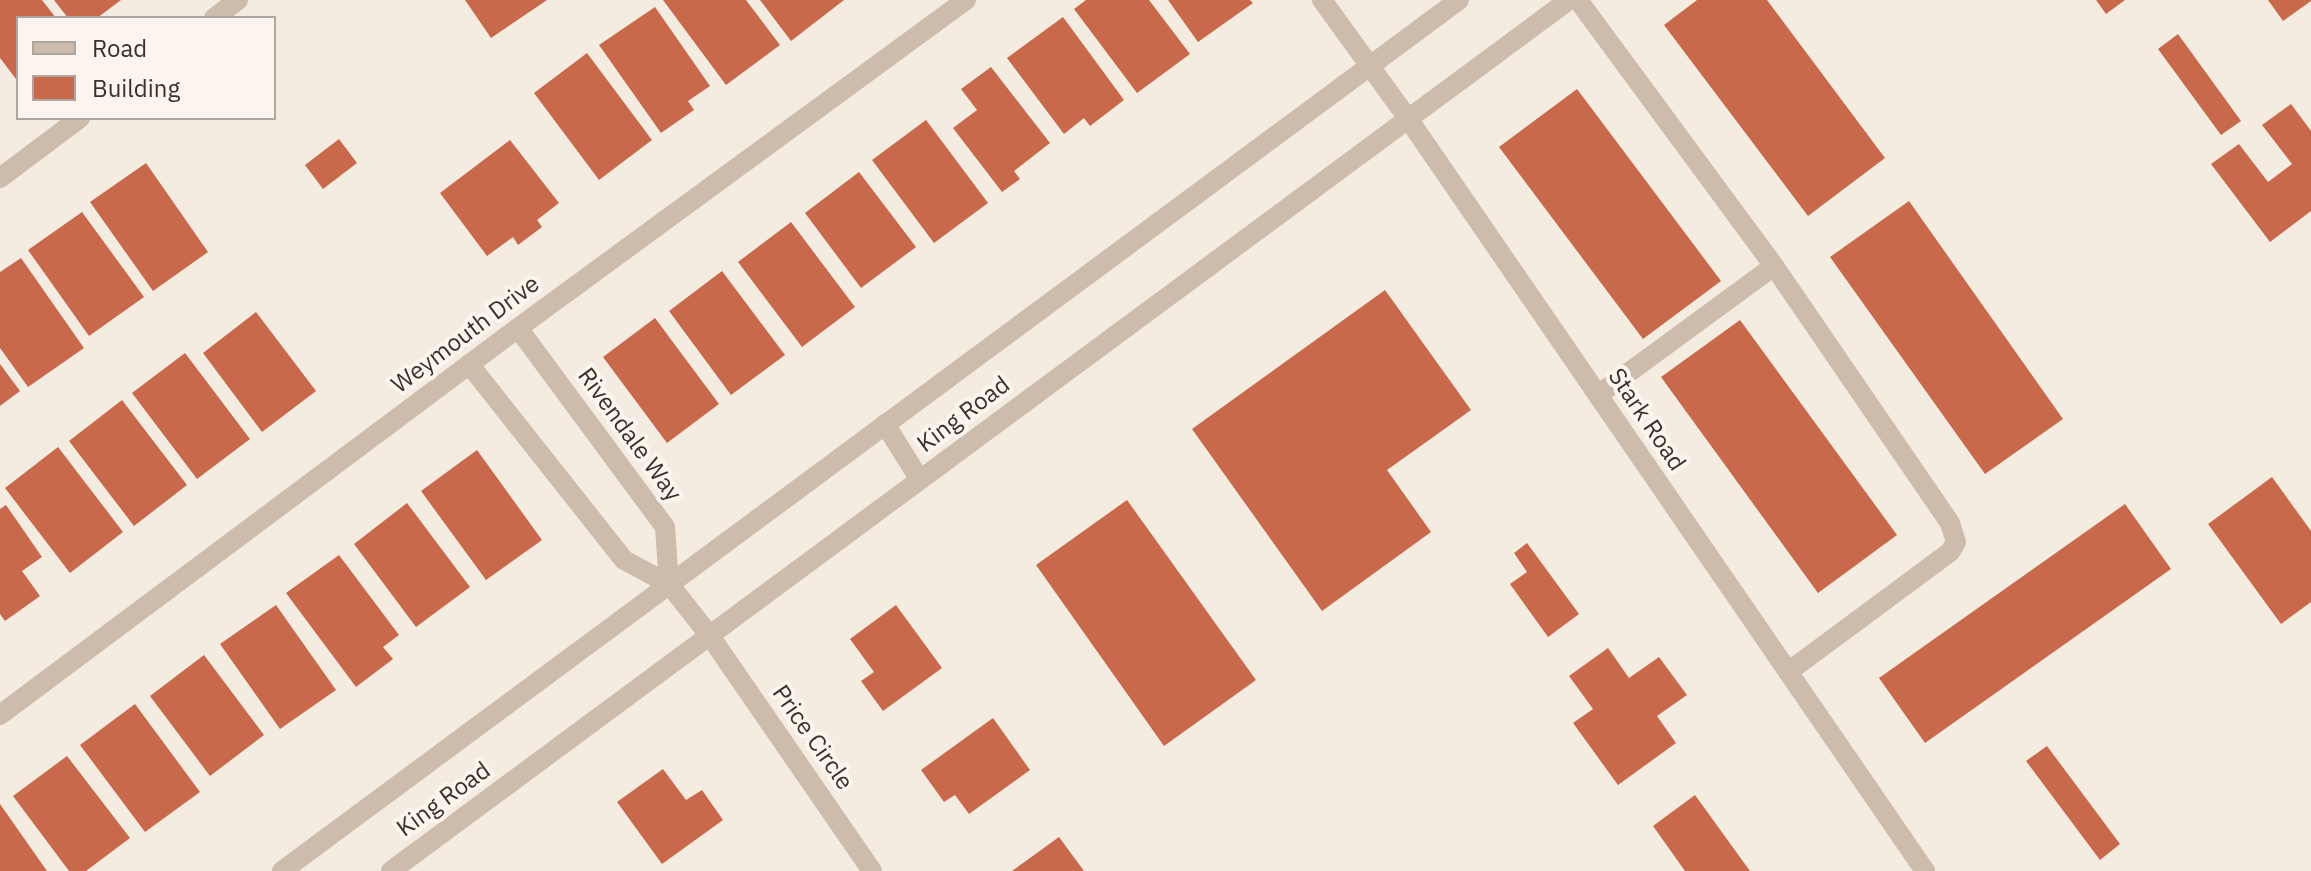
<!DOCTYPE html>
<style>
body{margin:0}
#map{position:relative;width:2311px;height:871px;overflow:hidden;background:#f4ebe1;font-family:"IBM Plex Sans",sans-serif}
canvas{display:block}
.legend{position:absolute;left:16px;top:16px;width:260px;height:104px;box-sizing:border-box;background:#fbf5ee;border:2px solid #aea6a0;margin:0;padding:10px 14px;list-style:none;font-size:24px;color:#3b302b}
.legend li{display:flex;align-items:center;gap:16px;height:40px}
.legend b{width:40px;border:2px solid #aea6a0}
</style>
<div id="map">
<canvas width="2311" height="871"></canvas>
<ul class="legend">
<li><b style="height:10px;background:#cdbbac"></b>Road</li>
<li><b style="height:22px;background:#c8694b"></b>Building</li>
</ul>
</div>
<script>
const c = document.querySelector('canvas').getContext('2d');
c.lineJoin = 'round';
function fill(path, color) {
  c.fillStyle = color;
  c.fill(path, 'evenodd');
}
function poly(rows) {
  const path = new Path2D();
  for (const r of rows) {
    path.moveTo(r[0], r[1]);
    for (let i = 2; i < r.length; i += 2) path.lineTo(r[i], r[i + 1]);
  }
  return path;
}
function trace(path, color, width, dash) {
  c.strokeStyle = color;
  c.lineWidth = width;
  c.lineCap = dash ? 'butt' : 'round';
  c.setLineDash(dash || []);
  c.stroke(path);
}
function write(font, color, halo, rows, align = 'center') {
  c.font = font + ' "IBM Plex Sans",sans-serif';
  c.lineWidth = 8;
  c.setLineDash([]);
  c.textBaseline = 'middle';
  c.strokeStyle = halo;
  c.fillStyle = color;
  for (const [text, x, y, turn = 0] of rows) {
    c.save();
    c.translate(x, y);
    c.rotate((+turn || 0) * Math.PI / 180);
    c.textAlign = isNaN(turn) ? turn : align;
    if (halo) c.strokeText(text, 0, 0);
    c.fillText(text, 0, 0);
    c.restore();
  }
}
const building = poly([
 [0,0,42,0,56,18,18,18,16,79,0,58],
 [54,0,121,0,97,18,68,18],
 [465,0,547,0,491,38],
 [663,0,746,0,780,45,726,85],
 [760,0,844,0,791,41],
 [1086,0,1149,0,1190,54,1137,93,1074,9],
 [1168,0,1250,0,1253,3,1198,42],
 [1697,0,1767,0,1885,158,1808,216,1664,25],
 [2096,0,2125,0,2106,14],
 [2268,0,2311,0,2311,1,2283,21],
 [655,7,710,86,688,101,694,110,661,133,599,45],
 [1063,17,1124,100,1090,126,1084,118,1064,134,1007,58],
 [2178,34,2241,121,2221,135,2158,49],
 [587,53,652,140,599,180,534,93],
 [991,67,1050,143,1014,171,1020,179,1002,192,953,128,977,110,961,89],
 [1577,89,1721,281,1643,339,1499,147],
 [2291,104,2311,131,2311,211,2270,242,2211,164,2239,144,2268,182,2292,164,2262,125],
 [926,120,988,203,934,243,872,160],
 [339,139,357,163,323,189,305,165],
 [510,140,559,203,537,220,542,227,518,245,513,237,487,256,440,193],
 [146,163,208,252,153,291,90,202],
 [859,172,916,247,861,288,805,213],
 [1909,201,2063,419,1985,474,1830,257],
 [82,212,144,297,89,336,28,250],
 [791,222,855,307,802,347,738,262],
 [21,258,84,348,28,387,0,348,0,272],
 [722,271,785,355,731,395,669,311],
 [1385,290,1471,410,1387,470,1431,532,1322,611,1192,429],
 [256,312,316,391,262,432,203,353],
 [655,318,719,404,667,443,603,357],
 [1740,320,1897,535,1818,593,1661,377],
 [185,353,250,439,197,479,132,393],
 [0,364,20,391,0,406],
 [122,400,187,485,134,526,69,441],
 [58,447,123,532,70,573,5,488],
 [477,450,542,540,486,580,421,491],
 [2272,477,2311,531,2311,602,2281,624,2208,524],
 [1127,500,1256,680,1164,746,1036,565],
 [407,503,470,587,416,627,354,544],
 [2125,504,2171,569,1925,743,1879,678],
 [6,505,42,557,22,571,40,596,5,621,0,614,0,509],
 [1527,543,1579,614,1548,637,1510,584,1527,572,1514,553],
 [339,555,399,635,383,647,393,659,356,687,286,593],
 [276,605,336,690,280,729,220,644],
 [896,605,942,668,883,711,861,681,874,672,850,639],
 [1608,648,1629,678,1659,657,1687,695,1657,716,1676,743,1618,785,1573,723,1593,709,1569,676],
 [204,655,264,735,210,776,150,696],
 [135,704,200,792,145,832,80,745],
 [993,718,1030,770,969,814,955,795,944,802,921,770],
 [2047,746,2120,844,2100,860,2026,761],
 [67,756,130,838,86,871,69,871,13,796],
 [663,769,686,800,702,790,723,820,662,864,617,802],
 [1695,795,1750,871,1685,871,1653,826],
 [0,804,47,871,0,871],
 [1059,837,1084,871,1012,871]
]);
const minor = poly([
 [1322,0,1409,120,1925,871],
 [1578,0,1774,266,1598,395],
 [214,18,238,0],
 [0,178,80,118],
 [1774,266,1950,523,1956,542,1950,552,1788,672],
 [518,328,665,527,669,584],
 [469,364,624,560,669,584,710,636,872,871],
 [885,424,920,480],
 [0,715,518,328,966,0],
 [282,871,1459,0],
 [391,871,1569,0]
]);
const streetNames = [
 ["Weymouth Drive",466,335,-37],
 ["King Road",964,415,-37],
 ["Stark Road",1646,420,56],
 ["Rivendale Way",629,435,54],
 ["Price Circle",812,738,55],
 ["King Road",444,800,-36]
];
fill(building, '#c8694b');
trace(minor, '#cdbbac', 20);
write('24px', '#3b302b', '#fbf5ee', streetNames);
</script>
